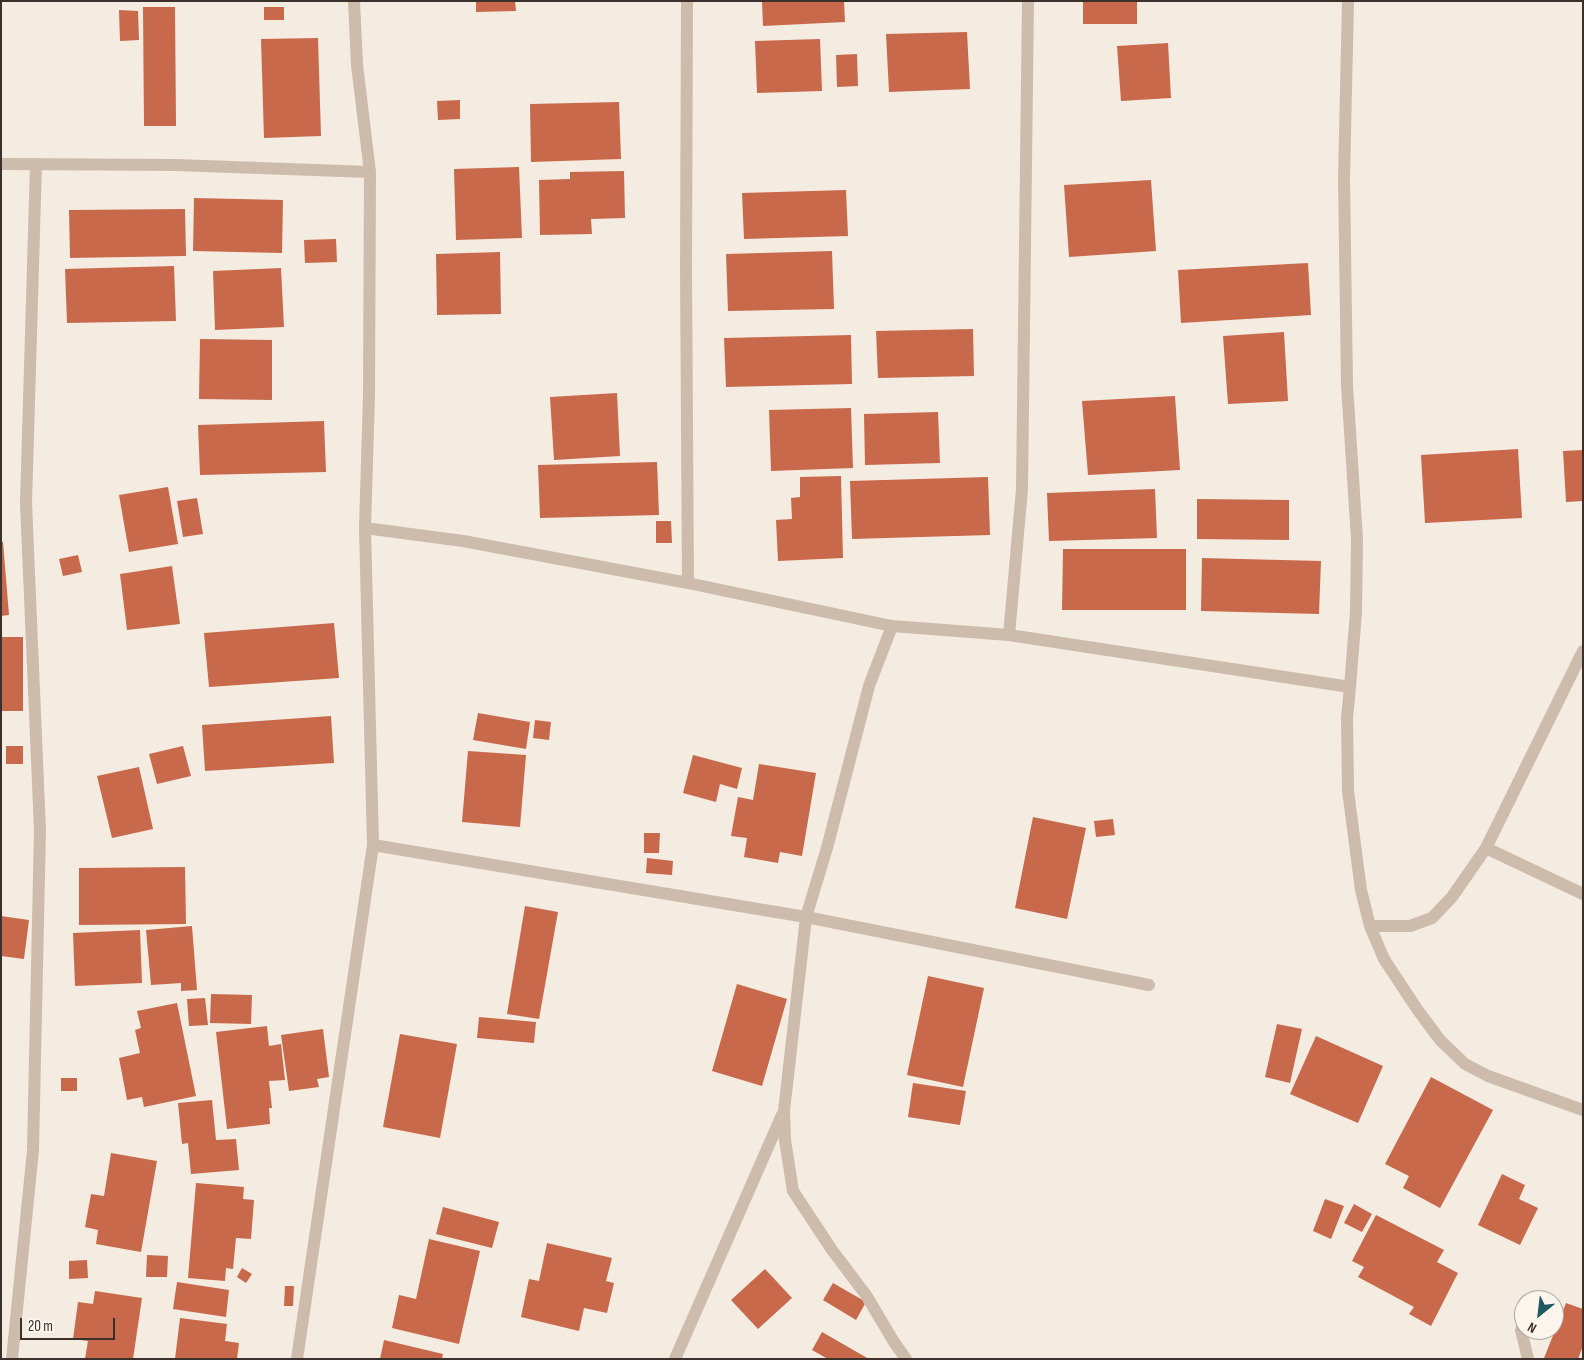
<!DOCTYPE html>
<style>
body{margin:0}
#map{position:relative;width:1584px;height:1360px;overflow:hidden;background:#f4ebe1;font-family:"Sofia Sans Condensed",sans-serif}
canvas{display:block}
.frame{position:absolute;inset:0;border:2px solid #3b302b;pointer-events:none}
.north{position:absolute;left:1514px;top:1290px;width:50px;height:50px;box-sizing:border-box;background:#fbf5ee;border:1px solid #aea6a0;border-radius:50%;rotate:209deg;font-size:14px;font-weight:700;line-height:20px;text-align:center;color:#3b302b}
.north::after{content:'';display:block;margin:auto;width:18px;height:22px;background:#1f5a5e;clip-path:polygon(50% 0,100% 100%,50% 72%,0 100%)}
.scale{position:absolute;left:20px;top:1318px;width:95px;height:22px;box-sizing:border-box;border:2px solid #3b302b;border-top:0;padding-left:6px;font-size:15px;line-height:18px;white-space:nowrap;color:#3b302b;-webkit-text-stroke:4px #fbf5ee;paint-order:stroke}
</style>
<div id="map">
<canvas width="1584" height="1360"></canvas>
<div class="frame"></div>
<div class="north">N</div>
<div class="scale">20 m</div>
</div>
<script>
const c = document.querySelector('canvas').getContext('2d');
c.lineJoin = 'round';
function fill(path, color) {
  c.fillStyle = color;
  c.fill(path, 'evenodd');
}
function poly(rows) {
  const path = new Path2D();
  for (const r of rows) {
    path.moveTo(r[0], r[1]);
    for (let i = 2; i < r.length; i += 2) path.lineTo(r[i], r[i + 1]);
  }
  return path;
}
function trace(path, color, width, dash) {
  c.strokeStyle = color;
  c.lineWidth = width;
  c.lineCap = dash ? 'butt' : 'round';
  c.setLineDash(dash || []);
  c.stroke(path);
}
const building = poly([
 [476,1,515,1,516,11,476,12],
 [762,1,844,1,845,22,763,26],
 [1083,1,1137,1,1137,24,1083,24],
 [143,7,175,7,176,126,144,126],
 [264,7,284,7,284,20,264,20],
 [119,10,138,11,139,40,120,41],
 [967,32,970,89,889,92,886,34],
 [318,38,321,136,264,138,261,39],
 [820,39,822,91,757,93,755,41],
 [1168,43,1171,98,1121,101,1117,46],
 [857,54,858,86,837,87,836,55],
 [460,100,460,119,438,120,437,101],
 [619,102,621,159,531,162,530,104],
 [519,167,522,238,456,240,454,169],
 [624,171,625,218,591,219,592,234,540,235,539,180,570,179,570,172],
 [1151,180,1156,251,1069,257,1064,185],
 [846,190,848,236,744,239,742,193],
 [194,198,283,200,282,253,193,251],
 [185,209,186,256,70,258,69,210],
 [336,239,337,262,305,263,304,240],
 [832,251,834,309,728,311,726,254],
 [500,252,501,314,437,315,436,254],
 [1308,263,1311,315,1181,323,1178,270],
 [174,266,176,321,67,323,65,269],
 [281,268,284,327,215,330,213,271],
 [973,329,974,376,878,378,876,331],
 [1284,332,1288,401,1228,404,1223,336],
 [851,335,852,384,726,387,724,338],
 [200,339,272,340,272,400,199,399],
 [617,393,620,456,554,460,550,397],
 [1175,396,1180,470,1088,475,1082,401],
 [851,408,853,468,771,471,769,410],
 [938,412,940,463,865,465,864,414],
 [324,421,326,472,200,475,198,425],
 [1518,449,1522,518,1425,523,1421,455],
 [1583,450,1583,501,1566,502,1563,451],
 [657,462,659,515,540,518,538,465],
 [841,476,843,558,778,561,776,520,792,519,791,498,800,497,800,477],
 [988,477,990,535,852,539,850,481],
 [168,487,178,544,129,552,119,495],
 [1155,489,1157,538,1049,541,1047,493],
 [197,498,203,534,183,537,177,501],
 [1197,499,1289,500,1289,540,1197,539],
 [656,521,671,521,672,543,656,543],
 [1,542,3,542,9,615,1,616],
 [1063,549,1186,549,1186,610,1062,610],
 [78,555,82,572,63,576,59,559],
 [1202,558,1321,561,1319,614,1201,611],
 [172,566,180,624,127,630,120,574],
 [334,623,339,678,209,687,204,633],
 [1,637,23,637,23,711,1,711],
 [478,713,530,722,526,749,473,740],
 [331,716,334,763,205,771,202,725],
 [535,720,551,722,549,740,533,738],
 [6,746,23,746,23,764,6,764],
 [183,746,191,776,157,784,149,754],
 [468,751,526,755,520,827,462,822],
 [693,755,742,768,737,789,720,784,716,802,683,793],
 [759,764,816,773,802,856,780,852,778,863,744,857,747,838,731,836,738,797,753,800],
 [139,767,153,829,112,838,97,776],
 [1033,817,1086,828,1067,919,1015,908],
 [1113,819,1115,835,1096,837,1094,821],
 [644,833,660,833,659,853,644,853],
 [647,858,673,861,672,875,646,873],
 [185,867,186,924,79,925,79,868],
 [525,906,558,912,539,1019,507,1014],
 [1,916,29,920,24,959,1,956],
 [192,926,197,990,181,991,181,983,151,985,146,930],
 [140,930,142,983,75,986,73,933],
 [928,976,984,988,963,1087,907,1075],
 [737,984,787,999,762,1086,712,1071],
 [211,994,252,995,251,1024,210,1023],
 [205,998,208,1025,189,1026,187,999],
 [177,1003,196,1096,144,1107,142,1097,127,1100,119,1058,140,1053,135,1030,141,1028,137,1011],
 [479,1017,536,1022,534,1043,477,1038],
 [1277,1024,1302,1029,1290,1083,1265,1077],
 [267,1026,269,1046,281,1044,285,1080,269,1081,272,1108,269,1108,270,1124,227,1129,216,1032],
 [323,1029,329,1077,317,1079,319,1087,289,1091,281,1035],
 [400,1034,457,1044,440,1138,383,1127],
 [1316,1036,1383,1066,1358,1123,1290,1094],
 [1431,1077,1493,1110,1440,1208,1403,1188,1409,1176,1385,1164],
 [61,1078,77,1078,77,1091,61,1091],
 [913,1083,966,1091,960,1125,908,1117],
 [212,1100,216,1140,236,1139,239,1170,191,1174,188,1143,182,1144,178,1103],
 [111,1153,157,1161,141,1252,96,1244,98,1230,85,1227,91,1194,104,1196],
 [1502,1174,1525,1185,1519,1199,1538,1208,1520,1245,1478,1225],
 [196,1183,244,1187,243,1199,254,1200,251,1239,236,1238,233,1269,226,1268,225,1281,188,1278],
 [1325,1199,1344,1206,1331,1239,1313,1231],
 [1354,1204,1372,1214,1362,1232,1344,1223],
 [443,1207,499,1222,492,1248,436,1234],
 [1376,1215,1444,1250,1437,1262,1458,1273,1431,1326,1409,1314,1414,1307,1358,1277,1364,1267,1352,1261],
 [429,1239,480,1251,459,1344,392,1328,399,1295,416,1299],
 [547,1243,612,1258,606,1281,614,1283,607,1313,584,1308,579,1331,521,1317,529,1279,539,1281],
 [147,1255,168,1256,167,1277,146,1277],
 [87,1260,88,1278,69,1279,69,1261],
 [242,1268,252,1274,246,1283,237,1277],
 [765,1269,792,1298,758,1329,731,1300],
 [177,1282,229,1290,226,1317,173,1309],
 [833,1283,866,1302,856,1320,823,1300],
 [285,1286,294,1286,293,1306,284,1306],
 [95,1291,142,1298,133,1359,85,1359,88,1341,73,1339,78,1302,93,1304],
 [1566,1303,1583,1309,1583,1346,1578,1359,1547,1359,1544,1358],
 [180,1318,227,1324,225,1341,239,1343,237,1359,175,1359],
 [822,1332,869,1359,828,1359,812,1350],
 [384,1340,443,1354,442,1359,380,1359]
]);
const minor = poly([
 [687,1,686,267,688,583],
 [1,164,176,165,370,172],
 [365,528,463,541,688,583,892,626,1009,635,1350,687,1356,612,1357,539,1347,385,1344,178,1348,1],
 [892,626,869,686,827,848,806,917,1149,985],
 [1009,635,1022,489,1028,1],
 [1350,687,1347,718,1348,791,1361,890,1370,926,1384,959,1417,1009,1440,1040,1465,1064,1488,1076,1583,1110],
 [373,845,806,917,784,1111,785,1140,793,1191,832,1250,866,1295,894,1342,906,1359],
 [1486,848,1583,894],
 [1370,926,1410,926,1432,918,1452,897,1486,848,1583,651],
 [1521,1330,1528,1359],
 [12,1359,33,1150,40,830,26,503,36,164],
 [297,1359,373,845,365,528,369,395,370,172,357,65,354,1],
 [675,1359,782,1115]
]);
fill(building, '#c8694b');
trace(minor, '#cdbbac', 12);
</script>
